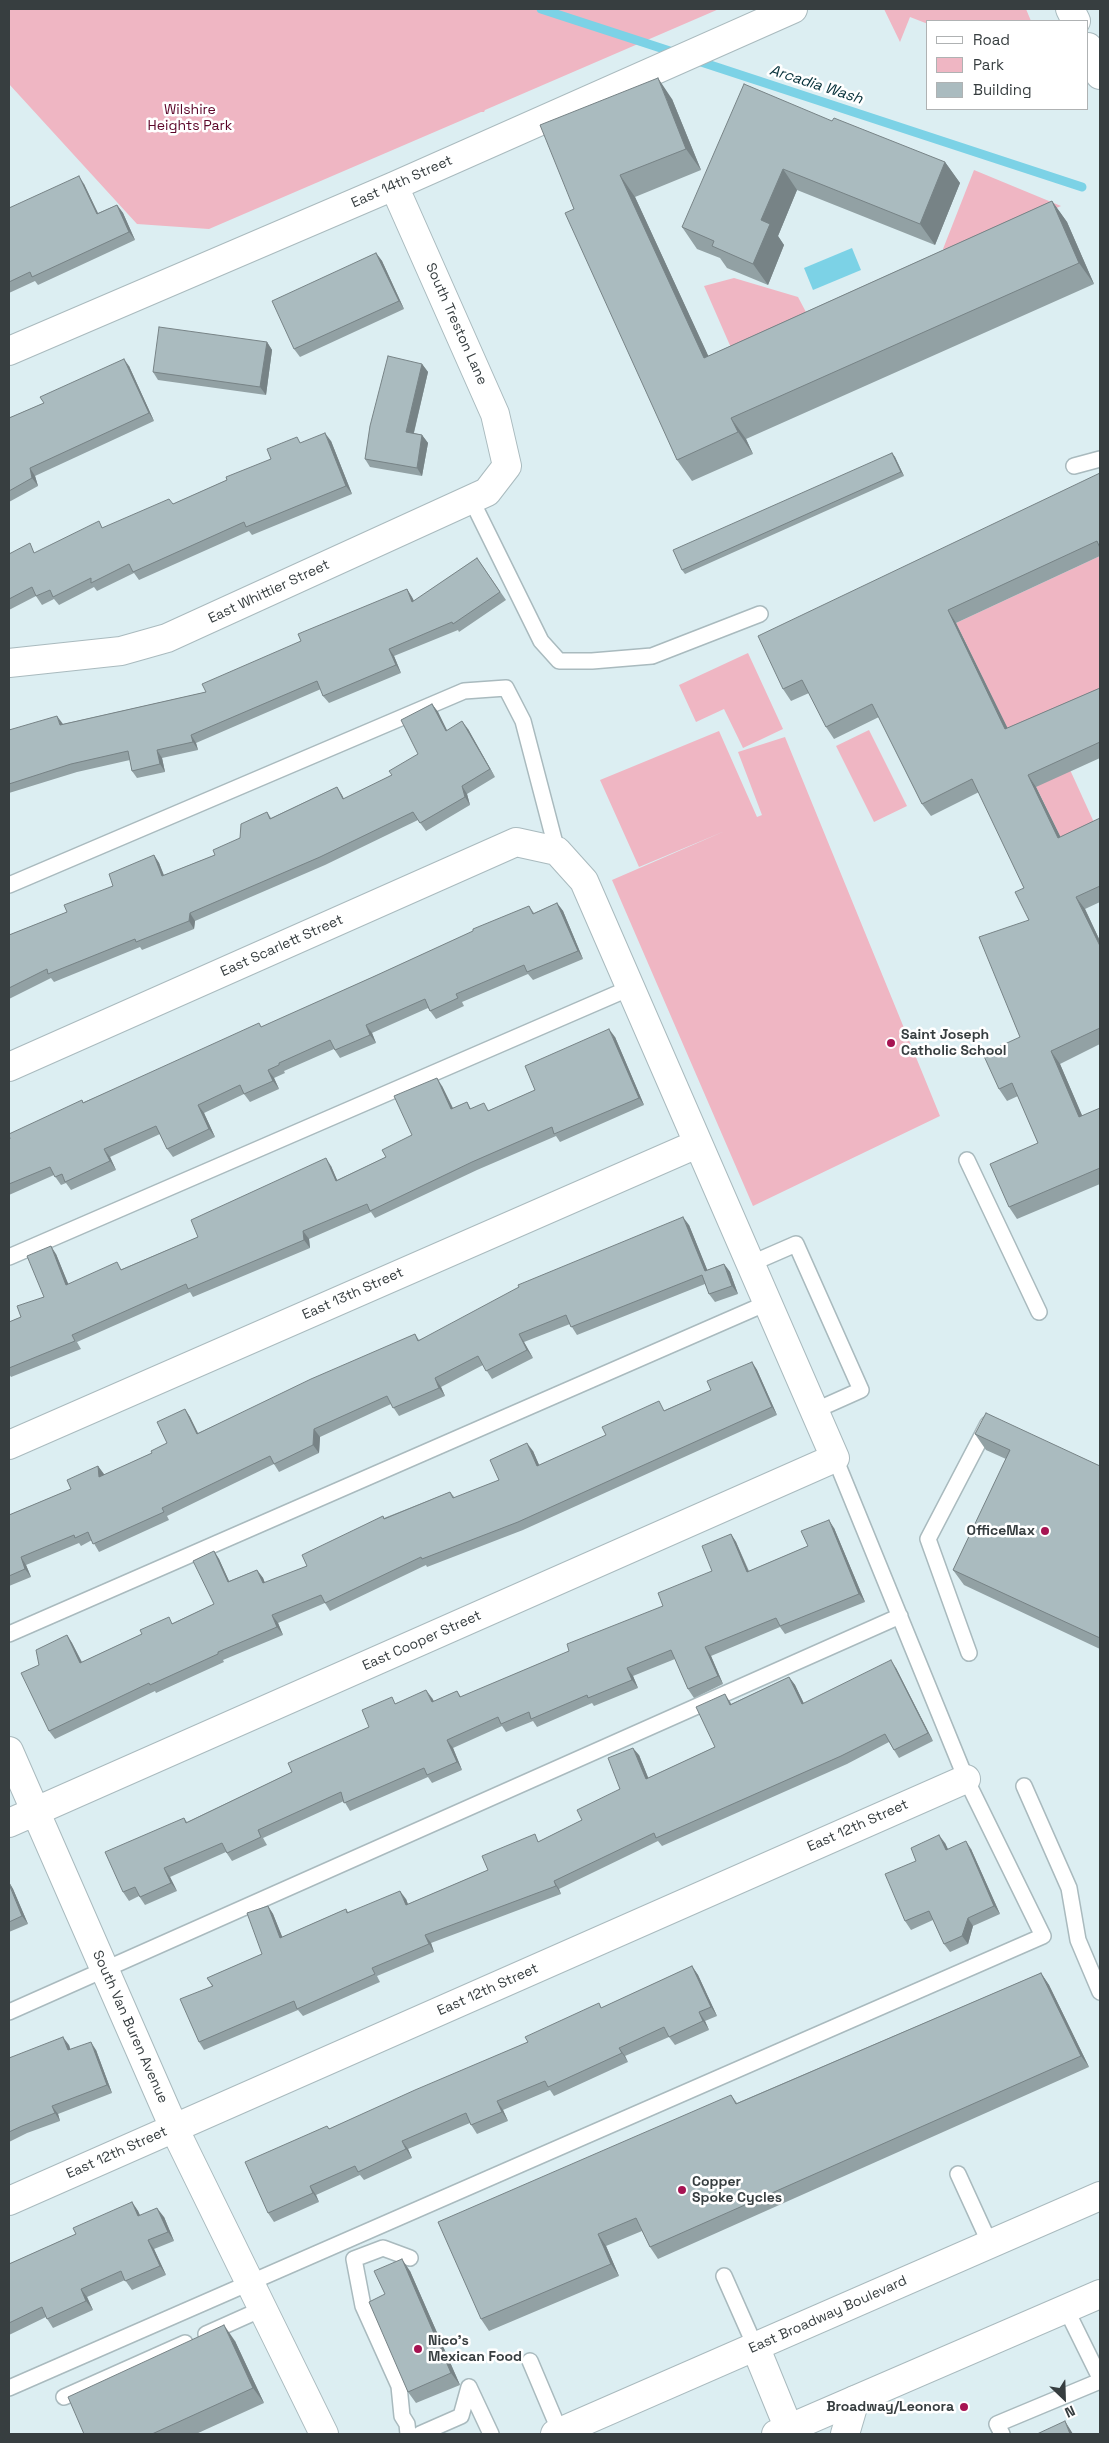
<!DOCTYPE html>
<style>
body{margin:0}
#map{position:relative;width:1109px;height:2443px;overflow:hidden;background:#dceef2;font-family:"Space Grotesk",sans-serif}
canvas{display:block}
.frame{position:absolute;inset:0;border:10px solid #373e40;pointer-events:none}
.legend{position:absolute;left:926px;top:20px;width:162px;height:90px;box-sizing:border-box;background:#fff;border:1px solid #afb2b3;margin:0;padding:6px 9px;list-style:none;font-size:15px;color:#373e40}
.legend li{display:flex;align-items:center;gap:10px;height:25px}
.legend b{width:25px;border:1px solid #afb2b3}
.north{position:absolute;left:1039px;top:2373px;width:50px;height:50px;-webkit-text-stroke:4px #fff;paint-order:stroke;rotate:156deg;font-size:14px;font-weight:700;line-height:20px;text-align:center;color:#373e40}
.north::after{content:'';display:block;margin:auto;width:18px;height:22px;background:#373e40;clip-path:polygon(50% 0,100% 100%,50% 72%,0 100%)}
</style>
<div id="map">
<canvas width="1109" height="2443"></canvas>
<div class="frame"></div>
<ul class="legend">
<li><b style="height:6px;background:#fff"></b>Road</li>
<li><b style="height:14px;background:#efb6c3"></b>Park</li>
<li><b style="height:14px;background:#aabbbf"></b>Building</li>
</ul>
<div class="north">N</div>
</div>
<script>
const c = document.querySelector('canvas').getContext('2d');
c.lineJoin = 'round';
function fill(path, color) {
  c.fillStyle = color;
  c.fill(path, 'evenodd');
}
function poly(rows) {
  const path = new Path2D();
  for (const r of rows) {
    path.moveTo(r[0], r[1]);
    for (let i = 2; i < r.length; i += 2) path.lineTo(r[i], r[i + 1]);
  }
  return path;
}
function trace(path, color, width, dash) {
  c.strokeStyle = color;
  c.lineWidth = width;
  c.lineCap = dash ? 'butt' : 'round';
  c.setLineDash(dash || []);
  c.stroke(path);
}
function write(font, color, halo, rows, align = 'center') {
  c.font = font + ' "Space Grotesk",sans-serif';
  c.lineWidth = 5;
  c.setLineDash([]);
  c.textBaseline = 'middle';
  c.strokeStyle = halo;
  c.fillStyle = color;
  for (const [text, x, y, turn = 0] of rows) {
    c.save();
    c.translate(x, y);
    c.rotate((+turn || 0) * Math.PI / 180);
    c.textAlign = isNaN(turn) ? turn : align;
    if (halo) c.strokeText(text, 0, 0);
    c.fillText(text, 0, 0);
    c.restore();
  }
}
const green = poly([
 [9,9,719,9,485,110,484,112,481,112,209,229,137,224,9,84],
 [884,9,1026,9,1031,21,928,21,928,24,910,17,900,42],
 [974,170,1061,206,953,254,943,249],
 [734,278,798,297,807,314,732,350,704,286],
 [1100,556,1100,703,1047,727,1071,772,1097,829,1064,844,956,623],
 [748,653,783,729,743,748,724,709,696,722,679,685],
 [869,730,907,806,874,822,836,746],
 [719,731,757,817,762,815,738,752,785,737,940,1116,753,1206,612,880,725,831,639,867,600,780]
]);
const water = poly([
 [852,248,861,270,813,290,804,268]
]);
const stream = poly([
 [541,9,676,53],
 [695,60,1082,187]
]);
const service = poly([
 [1074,466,1100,459],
 [471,499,541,641,559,661,592,661,652,656,760,614],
 [9,885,464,691,506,688,523,721,557,851],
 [967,1160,1039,1312],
 [9,1257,630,988],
 [750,1264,796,1244,861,1390,814,1411],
 [9,1634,767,1303],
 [969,1653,928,1539,988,1424],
 [1024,1786,1069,1888,1078,1940,1100,1992],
 [9,2012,900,1616],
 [958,2174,990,2244],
 [724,2276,755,2346],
 [1066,2309,1100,2378],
 [206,2334,262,2309],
 [530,2361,560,2432],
 [469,2387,491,2434],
 [9,2388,1043,1936,966,1779,835,1458],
 [64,2397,185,2343],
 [408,2434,407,2424,402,2416,399,2386,363,2306,354,2259,383,2248,410,2258],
 [420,2434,461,2416,469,2387],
 [1002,2434,997,2424,1100,2381]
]);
const minor = poly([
 [9,351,394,186,793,9],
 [9,663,121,651,167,638,487,492,507,466,495,414,394,186],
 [9,1067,516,842,557,851,584,881,835,1458,9,1823],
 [9,1445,697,1144],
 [9,1751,174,2128,324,2434],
 [9,2201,966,1779],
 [755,2346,791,2434],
 [845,2434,855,2400]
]);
const secondary = poly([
 [1070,9,1076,21],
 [1088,47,1100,75]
]);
const primary = poly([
 [555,2434,1100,2196],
 [776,2434,1100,2294]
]);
const wall = poly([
 [672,99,701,170,635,197,708,356,1052,201,1067,222,1094,284,746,439,753,454,692,481,677,460,574,209],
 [832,121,945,162,960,183,935,245,797,190,778,236,784,245,768,285,727,268,720,258,697,249,682,227],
 [84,184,98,213,117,205,123,213,135,240,38,285,35,281,9,293,9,208],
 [376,253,382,261,404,309,300,357,294,349],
 [267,342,272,350,266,395,158,380,153,372],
 [422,364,428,372,414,433,422,435,428,443,422,476,370,467,365,459],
 [129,366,154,421,35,476,38,486,9,502,9,418],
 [331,441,352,494,252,535,249,531,139,580,134,573,97,591,94,587,59,605,54,599,42,605,36,596,9,610,9,554,36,553,103,528,173,504,227,480,271,459,301,443],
 [892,453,895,457,904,476,685,574,682,570],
 [1100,473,1100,556,956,623,1007,728,1100,688,1100,758,1036,787,1060,837,1100,818,1100,902,1085,909,1100,941,1100,1044,1060,1064,1082,1116,1100,1108,1100,1184,1017,1219,1009,1207,1038,1143,1018,1096,1007,1101,999,1089,1020,1037,1029,920,1024,888,979,792,931,816,922,804,879,717,834,739,826,727,809,693,791,701,783,689],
 [477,558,506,600,459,632,458,630,394,656,401,673,329,703,323,696,321,689,196,743,198,750,162,758,165,772,137,778,132,771,130,760,77,772,9,793,9,730,63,724,206,692,301,641,407,589,414,601],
 [432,704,438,712,447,730,468,729,495,777,467,794,470,805,426,831,418,820,325,865,195,921,194,929,142,950,140,947,54,982,51,978,9,999,9,935,67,912,113,886,154,855,159,863,164,875,215,855,240,838,267,812,271,818,337,787,344,799,392,775,418,754],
 [557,903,563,911,583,959,533,980,528,974,462,1002,464,1006,436,1019,428,1008,372,1033,376,1043,340,1058,334,1049,284,1071,285,1073,274,1078,279,1089,250,1102,244,1094,204,1113,215,1137,173,1157,167,1149,160,1134,110,1157,116,1170,71,1190,66,1183,61,1185,54,1175,9,1195,9,1139,84,1102,262,1027,375,976,529,906,534,913],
 [615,1037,644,1105,560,1142,556,1136,477,1170,375,1218,371,1212,309,1239,310,1248,193,1297,190,1292,77,1342,81,1349,11,1377,9,1374,9,1322,21,1317,44,1297,56,1254,68,1284,122,1269,198,1237,331,1166,337,1180,386,1157,412,1135,442,1086,453,1108,467,1102,471,1109,490,1110,535,1090],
 [689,1225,707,1270,724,1264,730,1272,738,1294,715,1302,709,1294,705,1284,577,1335,570,1324,524,1342,533,1358,492,1379,483,1365,441,1387,445,1396,399,1416,391,1404,320,1437,319,1453,279,1472,274,1464,167,1516,169,1520,99,1552,92,1540,81,1546,79,1543,26,1565,31,1577,9,1586,9,1515,71,1489,98,1466,104,1475,152,1453,167,1443,185,1409,190,1417,198,1433,415,1334,419,1340],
 [752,1362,757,1370,777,1415,523,1530,427,1567,426,1565,330,1611,325,1603,278,1623,283,1635,223,1660,224,1662,156,1693,155,1691,55,1739,49,1731,39,1665,67,1635,72,1643,82,1662,142,1634,173,1623,214,1604,214,1551,219,1559,229,1581,257,1570,263,1578,265,1583,307,1566,384,1518,450,1492,455,1498,499,1480,533,1451,539,1465,711,1390],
 [975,1434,1100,1466,1100,1649,964,1585,953,1570,1006,1459,986,1450],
 [834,1528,865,1602,785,1634,780,1627,711,1656,723,1684,694,1698,688,1689,675,1659,633,1676,638,1688,594,1706,592,1703,537,1727,533,1721,506,1732,502,1726,453,1748,462,1770,432,1783,428,1777,350,1811,344,1801,263,1838,267,1845,232,1861,226,1852,170,1877,177,1891,145,1905,139,1896,129,1901,123,1892,184,1818,187,1822,292,1772,369,1727,396,1703,432,1698,434,1701,457,1691,461,1697,569,1651,663,1606,712,1571,731,1534,736,1542,749,1571,808,1546],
 [896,1668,933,1741,899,1758,889,1742,847,1764,662,1846,658,1841,559,1889,561,1894,431,1943,434,1952,377,1976,380,1982,303,2016,298,2010,204,2050,199,2042,212,1986,207,1978,262,1954,268,1906,273,1914,282,1937,346,1909,348,1912,406,1899,408,1904,488,1870,540,1841,582,1820,620,1789,639,1755,648,1778,715,1747,730,1702,731,1704,789,1677,795,1685,804,1704],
 [945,1843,948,1849,971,1849,1000,1914,973,1926,968,1944,950,1952,944,1944,933,1920,911,1930,905,1921,916,1861],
 [9,1882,13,1889,28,1924,9,1932],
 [692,1966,698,1975,717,2016,705,2021,709,2030,675,2045,669,2037,625,2056,628,2062,554,2096,550,2090,503,2110,508,2121,477,2134,470,2123,408,2149,412,2158,364,2180,360,2175,316,2195,319,2202,274,2222,268,2213,327,2126,329,2129,528,2042],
 [1041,1973,1049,1985,1089,2067,658,2259,650,2247,642,2231,606,2246,619,2276,489,2331,481,2319,731,2095,737,2103],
 [69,2045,70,2049,96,2050,112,2093,58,2114,60,2121,27,2133,9,2142,9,2058],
 [132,2202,138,2211,140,2215,164,2217,174,2241,154,2249,166,2275,132,2290,125,2280,87,2297,93,2310,53,2328,46,2317,9,2335,9,2264,76,2234],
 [410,2271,460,2385,416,2403,408,2392,385,2294],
 [235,2341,264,2403,196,2434,84,2434]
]);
const shadedWall = poly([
 [658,78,672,99,701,170,686,149],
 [945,162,960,183,935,245,920,224],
 [783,169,797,190,778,236,784,245,768,285,753,264,761,220],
 [620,175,635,197,719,379,704,358],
 [79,176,84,184,102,222,97,214],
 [1052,201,1067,222,1094,284,1079,263],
 [117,205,123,213,135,240,129,232],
 [376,253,382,261,404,309,399,301],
 [267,342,272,350,266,395,260,387],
 [124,359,129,366,154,421,149,413],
 [422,364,428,372,412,440,406,432],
 [731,418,746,439,753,454,738,432],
 [325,433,331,441,352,494,346,486],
 [422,435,428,443,422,476,417,468],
 [892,453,895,457,904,476,901,472],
 [30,468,35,476,38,486,32,478],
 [407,589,412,597,418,609,412,602],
 [948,610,956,623,1014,741,1005,729],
 [389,649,394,656,401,673,396,665],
 [432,704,438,712,451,739,446,731],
 [57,716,63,724,65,733,60,725],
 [462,721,468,729,495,777,490,769],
 [191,735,196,743,198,750,193,742],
 [157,750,162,758,165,772,160,764],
 [1028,775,1036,787,1067,850,1058,838],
 [462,786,467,794,470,805,465,797],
 [337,787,342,795,348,807,343,799],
 [154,855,159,863,167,884,162,876],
 [1076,897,1085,909,1100,941,1100,946],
 [557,903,563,911,583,959,578,951],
 [190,913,195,921,194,929,189,921],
 [366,1025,372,1033,376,1043,370,1035],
 [609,1029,615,1037,644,1105,639,1098],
 [1051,1051,1060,1064,1088,1129,1079,1117],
 [268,1070,274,1078,279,1089,273,1081],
 [437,1078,442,1086,457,1117,451,1109],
 [198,1105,204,1113,215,1137,209,1129],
 [104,1149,110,1157,116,1170,110,1161],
 [326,1158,331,1166,341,1189,336,1181],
 [683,1217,689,1225,711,1279,705,1271],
 [303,1231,309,1239,310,1248,304,1240],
 [51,1246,56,1254,72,1293,66,1285],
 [724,1264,730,1272,738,1294,732,1286],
 [519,1334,524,1342,533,1358,527,1350],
 [752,1362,757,1370,777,1415,772,1407],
 [435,1378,441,1387,445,1396,439,1388],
 [185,1409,190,1417,202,1442,197,1434],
 [314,1429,320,1437,319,1453,313,1445],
 [527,1443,533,1451,543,1474,537,1466],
 [98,1466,104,1474,105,1485,99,1477],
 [829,1520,834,1528,865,1602,859,1594],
 [731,1534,736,1542,752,1580,747,1572],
 [214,1551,219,1559,233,1590,228,1582],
 [21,1557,26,1565,31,1577,25,1569],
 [257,1570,263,1578,268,1591,263,1583],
 [272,1615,278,1623,283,1635,277,1627],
 [67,1635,72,1643,86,1671,80,1663],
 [705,1647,711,1656,723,1684,718,1676],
 [891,1660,896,1668,933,1741,928,1733],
 [627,1668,633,1676,638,1688,632,1680],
 [789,1677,795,1685,808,1712,802,1704],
 [426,1690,432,1698,438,1710,432,1702],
 [725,1694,730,1702,735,1713,730,1705],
 [447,1740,453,1748,462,1770,457,1762],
 [633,1748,639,1755,652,1787,646,1779],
 [939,1835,945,1843,952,1858,946,1850],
 [966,1841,971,1849,1000,1914,994,1906],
 [164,1868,170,1877,177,1891,171,1883],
 [554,1881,559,1889,561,1894,556,1886],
 [9,1882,13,1889,28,1924,22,1916],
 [400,1891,406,1899,411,1913,406,1905],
 [268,1906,273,1914,286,1946,280,1938],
 [968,1918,973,1926,968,1944,962,1936],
 [425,1935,431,1943,434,1952,429,1944],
 [692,1966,698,1975,717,2016,711,2007],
 [1041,1973,1049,1985,1089,2067,1081,2056],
 [699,2012,705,2021,709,2030,703,2021],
 [63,2037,69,2045,73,2058,68,2050],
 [91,2042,96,2050,112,2093,107,2085],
 [619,2048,625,2056,628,2062,622,2053],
 [497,2101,503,2110,508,2121,502,2112],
 [52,2106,58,2114,60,2121,55,2113],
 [402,2141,408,2149,412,2158,406,2149],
 [310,2186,316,2195,319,2202,313,2193],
 [132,2202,138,2211,144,2225,138,2216],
 [157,2208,164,2217,174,2241,168,2232],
 [598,2234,606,2246,619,2276,611,2264],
 [148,2240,154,2249,166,2275,160,2266],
 [402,2259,410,2271,460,2385,451,2373],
 [81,2289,87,2297,93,2310,86,2301],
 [224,2325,235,2341,264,2403,253,2388],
 [1065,2421,1073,2434,1070,2434]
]);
const building = poly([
 [658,78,686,149,620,175,704,358,1052,201,1079,263,731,418,738,432,677,460,565,213,574,209,540,125,658,78],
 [744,84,832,121,834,118,945,162,920,224,783,169,761,220,770,224,753,264,712,246,714,241,682,227,744,84],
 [79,176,97,214,117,205,129,232,32,277,30,272,9,282,9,208,79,176],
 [376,253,399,301,294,349,272,301,376,253],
 [159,327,267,342,260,387,153,372,159,327],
 [388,356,422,364,406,432,422,435,417,468,365,459,370,426,388,356],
 [124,359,149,413,30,468,32,478,9,491,9,418,44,403,40,397,124,359],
 [325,433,346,486,246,527,244,522,133,572,129,564,91,583,91,578,53,597,50,590,36,596,32,587,9,599,9,554,30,543,34,553,99,521,102,528,169,499,173,504,227,480,226,477,271,459,267,449,297,437,300,443,325,433],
 [892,453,901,472,682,570,673,550,892,453],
 [1100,473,1100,548,1097,541,948,610,1005,729,1100,688,1100,742,1028,775,1058,838,1100,818,1100,886,1076,897,1100,946,1100,1028,1051,1051,1079,1117,1100,1108,1100,1168,1009,1207,990,1164,1038,1143,1012,1083,999,1089,983,1054,1020,1037,979,937,1029,920,1015,892,1024,888,972,779,922,804,872,704,826,727,802,680,783,689,758,636,1100,473],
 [477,558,500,592,453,624,452,622,389,649,396,665,323,696,317,681,191,735,193,742,157,750,160,764,132,771,128,751,71,764,9,784,9,730,57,716,60,725,206,692,202,684,301,641,298,634,407,589,412,602,477,558],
 [432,704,446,731,462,721,490,769,462,786,465,797,420,823,413,812,320,857,190,913,189,921,136,942,135,939,48,974,47,969,9,988,9,935,67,912,64,905,113,886,109,874,154,855,162,876,215,855,213,850,240,838,241,824,267,812,270,819,337,787,343,799,392,775,389,771,418,754,401,720,432,704],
 [557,903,578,951,527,972,524,965,456,994,458,998,430,1011,425,999,366,1025,370,1035,335,1050,330,1040,279,1063,279,1065,268,1070,273,1081,244,1094,240,1085,198,1105,209,1129,167,1149,156,1126,104,1149,110,1161,65,1182,62,1174,55,1177,50,1167,9,1184,9,1139,10,1139,9,1134,82,1100,83,1103,259,1023,261,1027,375,976,473,931,473,929,529,906,533,914,557,903],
 [609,1029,639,1098,554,1134,552,1127,472,1162,370,1211,367,1204,303,1231,304,1240,188,1289,186,1284,72,1335,75,1341,9,1368,9,1322,21,1317,17,1306,44,1297,27,1256,51,1246,66,1285,117,1262,121,1270,198,1237,191,1220,326,1158,336,1181,386,1157,382,1150,412,1135,394,1096,437,1078,451,1109,467,1102,470,1109,484,1103,488,1111,535,1090,525,1066,609,1029],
 [683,1217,705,1271,724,1264,732,1286,709,1294,702,1275,571,1327,566,1315,519,1334,527,1350,486,1371,478,1356,435,1378,439,1388,393,1408,387,1396,314,1429,313,1445,274,1464,270,1456,162,1508,164,1512,93,1544,88,1532,75,1538,74,1535,21,1557,25,1569,9,1576,9,1515,71,1489,67,1480,98,1466,99,1477,152,1453,151,1451,167,1443,157,1422,185,1409,197,1434,311,1379,415,1334,418,1341,519,1287,518,1285,683,1217],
 [752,1362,772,1407,518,1522,422,1559,421,1557,325,1603,321,1595,272,1615,277,1627,218,1652,218,1654,150,1685,149,1683,49,1731,21,1673,39,1665,36,1650,67,1635,80,1663,142,1634,140,1630,169,1617,172,1624,214,1604,193,1561,214,1551,228,1582,257,1570,263,1583,307,1566,302,1555,383,1516,384,1519,450,1492,453,1498,499,1480,490,1460,527,1443,537,1466,606,1435,602,1427,659,1401,664,1411,711,1390,707,1381,752,1362],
 [986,1413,1100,1466,1100,1638,953,1570,1010,1450,975,1434,986,1413],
 [829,1520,859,1594,780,1626,776,1618,705,1647,718,1676,688,1689,671,1650,627,1668,632,1680,588,1698,587,1695,531,1719,529,1712,501,1724,498,1717,447,1740,457,1762,427,1775,424,1768,344,1803,341,1792,258,1830,261,1837,227,1853,222,1843,164,1868,171,1883,140,1897,135,1887,123,1892,105,1852,184,1818,186,1823,292,1772,288,1763,369,1727,362,1710,392,1697,395,1704,426,1690,432,1702,457,1691,460,1697,569,1651,567,1644,663,1606,658,1593,712,1571,702,1546,731,1534,747,1572,808,1546,801,1531,829,1520],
 [891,1660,928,1733,894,1750,885,1734,841,1756,656,1838,654,1833,554,1881,556,1886,425,1935,429,1944,372,1968,375,1974,297,2009,294,2001,199,2042,180,1999,213,1986,207,1978,262,1954,247,1913,268,1906,280,1938,346,1909,347,1913,400,1891,406,1905,488,1870,482,1856,535,1834,538,1842,582,1820,577,1810,620,1789,608,1758,633,1748,646,1779,715,1747,696,1707,725,1694,730,1705,789,1677,802,1704,891,1660],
 [939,1835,946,1850,966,1841,994,1906,968,1918,962,1936,944,1944,929,1911,905,1921,885,1874,916,1861,911,1848,939,1835],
 [9,1884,22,1916,9,1922,9,1884],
 [692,1966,711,2007,699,2012,703,2021,669,2037,664,2027,619,2048,622,2053,548,2087,545,2081,497,2101,502,2112,471,2125,466,2113,402,2141,406,2149,358,2172,355,2166,310,2186,313,2193,268,2213,245,2162,327,2126,329,2129,415,2090,528,2042,525,2037,599,2003,601,2008,692,1966],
 [1041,1973,1081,2056,650,2247,636,2218,598,2234,611,2264,481,2319,438,2222,731,2095,736,2104,1041,1973],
 [63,2037,68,2050,91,2042,107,2085,52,2106,55,2113,22,2126,9,2132,9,2058,63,2037],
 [132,2202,138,2216,157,2208,168,2232,148,2240,160,2266,125,2281,121,2271,81,2289,86,2301,47,2319,42,2307,9,2323,9,2264,76,2234,73,2228,132,2202],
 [402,2259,451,2373,408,2392,369,2302,385,2294,374,2271,402,2259],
 [224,2325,253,2388,152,2434,84,2434,68,2397,224,2325],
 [1065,2421,1070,2434,1037,2434,1065,2421]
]);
const markers = [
 [891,1043,5,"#a61452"],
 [1045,1531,5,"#a61452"],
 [682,2190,5,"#a61452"],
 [418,2349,5,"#a61452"],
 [964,2407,5,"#a61452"]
];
const parkNames = [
 ["Wilshire",190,110],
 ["Heights Park",190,126]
];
const streetNames = [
 ["East 14th Street",402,182,-24],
 ["South Treston Lane",456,324,66],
 ["East Whittier Street",269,592,-25],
 ["East Scarlett Street",282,946,-24],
 ["East 13th Street",353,1294,-24],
 ["East Cooper Street",422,1641,-24],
 ["East 12th Street",858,1826,-24],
 ["East 12th Street",488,1990,-24],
 ["South Van Buren Avenue",130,2027,66],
 ["East 12th Street",117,2153,-24],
 ["East Broadway Boulevard",828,2315,-24]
];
const poiNames = [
 ["Saint Joseph",901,1035],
 ["Catholic School",901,1051],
 ["OfficeMax",1035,1531,"right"],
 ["Copper",692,2182],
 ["Spoke Cycles",692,2198],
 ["Nico's",428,2341],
 ["Mexican Food",428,2357],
 ["Broadway/Leonora",954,2407,"right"]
];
const waterNames = [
 ["Arcadia Wash",816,85,18]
];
fill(green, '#efb6c3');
fill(water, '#7cd2e6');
trace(stream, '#7cd2e6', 9);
trace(service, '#a9babe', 18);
trace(minor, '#a9babe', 30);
trace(secondary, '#a9babe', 30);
trace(primary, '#a9babe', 30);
trace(service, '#fff', 15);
trace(minor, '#fff', 28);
trace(secondary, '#fff', 28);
trace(primary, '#fff', 28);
fill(wall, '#92a1a4');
fill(shadedWall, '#778386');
fill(building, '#aabbbf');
trace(building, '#778386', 1);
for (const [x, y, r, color] of markers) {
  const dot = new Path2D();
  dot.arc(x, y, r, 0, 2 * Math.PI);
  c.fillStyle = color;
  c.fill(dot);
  trace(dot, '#fff', 2);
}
write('14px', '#5c062a', '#fff', parkNames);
write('14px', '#373e40', '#fff', streetNames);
write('bold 14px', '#373e40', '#fff', poiNames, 'left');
write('italic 15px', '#042f38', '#fff', waterNames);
</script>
